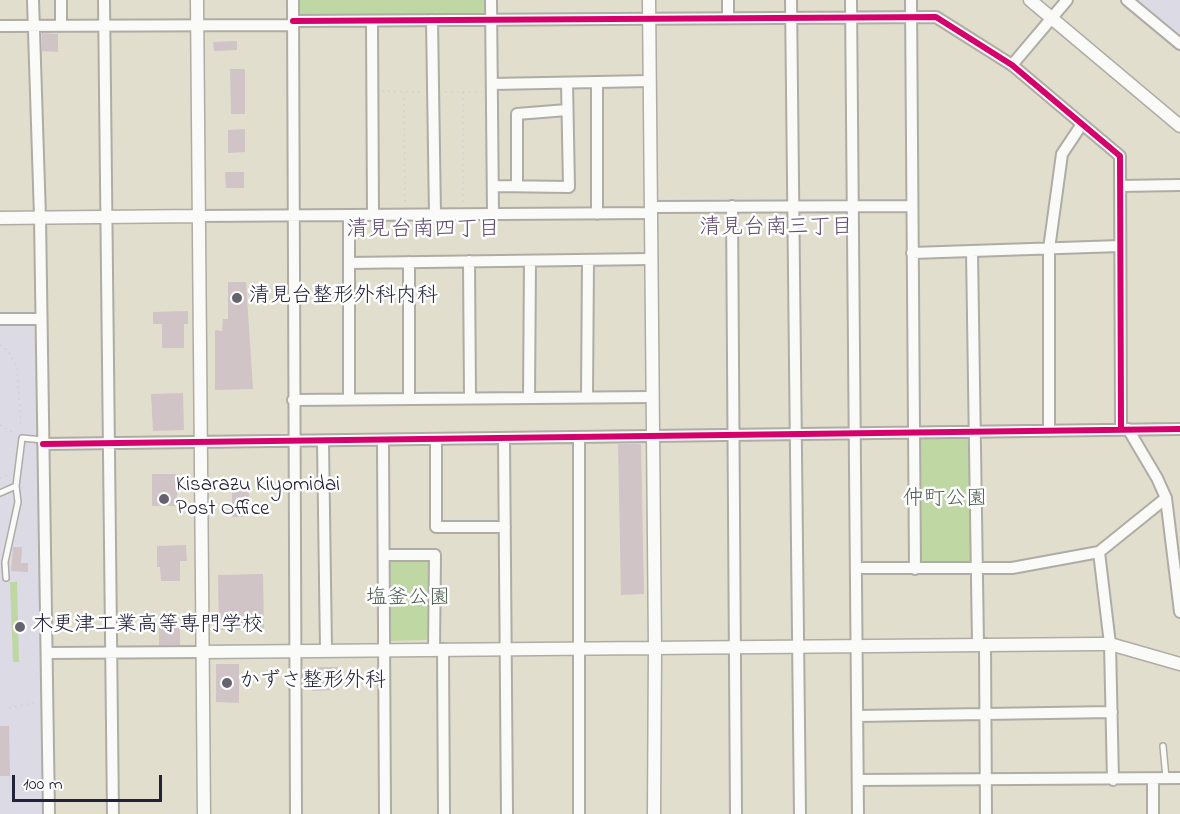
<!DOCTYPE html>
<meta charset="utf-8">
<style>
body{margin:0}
#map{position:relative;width:1180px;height:814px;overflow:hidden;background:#e1decd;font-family:"Indie Flower",sans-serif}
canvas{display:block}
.scale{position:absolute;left:12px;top:775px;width:150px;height:27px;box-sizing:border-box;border:3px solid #22223b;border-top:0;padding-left:8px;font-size:18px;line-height:21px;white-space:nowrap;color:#22223b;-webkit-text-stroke:4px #fff;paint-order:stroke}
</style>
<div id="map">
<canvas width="1180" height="814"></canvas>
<div class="scale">100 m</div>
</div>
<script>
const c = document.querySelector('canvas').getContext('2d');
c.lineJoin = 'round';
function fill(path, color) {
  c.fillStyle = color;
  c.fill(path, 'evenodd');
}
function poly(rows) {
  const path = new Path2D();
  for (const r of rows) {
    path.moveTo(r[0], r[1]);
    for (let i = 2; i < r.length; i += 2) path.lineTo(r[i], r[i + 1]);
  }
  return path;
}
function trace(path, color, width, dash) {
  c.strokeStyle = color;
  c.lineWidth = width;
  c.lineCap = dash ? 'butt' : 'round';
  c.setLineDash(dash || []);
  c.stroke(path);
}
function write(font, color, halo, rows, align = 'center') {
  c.font = font + ' "Indie Flower","Klee One",sans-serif';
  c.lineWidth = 5;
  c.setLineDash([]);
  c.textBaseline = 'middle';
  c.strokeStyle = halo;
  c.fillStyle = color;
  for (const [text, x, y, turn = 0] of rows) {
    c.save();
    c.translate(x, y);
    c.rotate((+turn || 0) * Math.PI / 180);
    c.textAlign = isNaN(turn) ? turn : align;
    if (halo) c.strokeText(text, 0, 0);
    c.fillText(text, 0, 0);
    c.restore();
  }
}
const built = poly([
 [1137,0,1180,0,1180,36],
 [34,323,44,814,0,814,0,324]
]);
const green = poly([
 [297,0,487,0,487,16,297,17],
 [975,432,976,570,915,569,914,433],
 [389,560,429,562,429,637,426,640,389,641,387,563],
 [10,582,17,582,19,662,13,662]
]);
const building = poly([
 [42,33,58,34,58,52,42,51],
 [237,41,237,50,214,51,213,42],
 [230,69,245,69,245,114,231,114],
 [245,129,245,152,228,153,228,130],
 [225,172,244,172,244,188,226,188],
 [228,282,246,282,253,389,215,390,215,330,222,331,223,319,228,319],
 [188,311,188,324,184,324,184,348,162,348,162,324,153,324,153,312],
 [183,393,184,430,153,431,151,394],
 [618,444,641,444,644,594,621,595],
 [152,474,179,474,176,506,152,506],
 [232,486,249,486,249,517,232,517],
 [186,545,187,561,180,561,180,581,161,581,160,567,157,567,157,546],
 [13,547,22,547,21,563,28,563,28,572,11,571],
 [263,574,264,630,219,630,218,575],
 [180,621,180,645,159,645,159,622],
 [216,664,239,664,239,703,216,702],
 [312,667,338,667,338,690,312,691],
 [0,726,9,726,10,776,0,776]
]);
const path = poly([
 [382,91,422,92],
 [404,92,405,205],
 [445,92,482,92],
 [463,92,463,205],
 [0,345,8,351,17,366,21,429],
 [0,425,15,434],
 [0,478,9,474],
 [9,708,38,702]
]);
const service = poly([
 [0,493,16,486,22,438,43,440],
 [6,578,5,562,18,502,16,486],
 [1163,746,1166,778]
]);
const minor = poly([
 [33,0,40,217,49,814],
 [61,0,61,26],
 [104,0,113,814],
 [293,0,296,814],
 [491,0,493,214],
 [728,0,728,18],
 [791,0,800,814],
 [851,0,858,814],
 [911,0,915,569],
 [1127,0,1180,44],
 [432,20,435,215],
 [293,21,936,17,1012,65,1120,156,1121,429],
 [372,21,373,215],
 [0,26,293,25],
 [1012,65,1067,0],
 [597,82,597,214],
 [492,84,650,81],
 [493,186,569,187,567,83],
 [517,186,517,114,567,110],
 [1120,186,1180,185],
 [732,206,736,814],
 [651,207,912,206],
 [199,216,651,213],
 [972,251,978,644],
 [912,253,1120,246],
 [469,261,470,398],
 [349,263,652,259],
 [0,319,41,319],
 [587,397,588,260],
 [529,398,530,261],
 [349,399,349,215],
 [409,399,409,262],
 [293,400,653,397],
 [1128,429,1157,478,1166,498,1180,612],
 [1049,431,1049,249,1062,154,1082,124],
 [504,439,507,814],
 [436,440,436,527,505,527],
 [383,441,385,814],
 [323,442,326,650],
 [43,444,1180,429],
 [1099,552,1110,644,1113,780],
 [384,555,435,555,434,650],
 [856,568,1012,568,1099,552,1166,498],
 [985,644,986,814],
 [443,649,444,814],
 [47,653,203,652],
 [857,716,1112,712],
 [1153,779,1153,814],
 [858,780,1180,778],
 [579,814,579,438]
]);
const tertiary = poly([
 [197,0,204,814],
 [649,0,655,647,654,814],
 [1030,0,1180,126],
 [0,218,199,216],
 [203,652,1097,644,1110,644,1180,664]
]);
const cycleway = poly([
 [293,21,936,17,1012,65,1120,156,1121,429],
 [43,444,1180,429]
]);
const markers = [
 [237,298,6,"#65646e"],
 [164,499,6,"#65646e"],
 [20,627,6,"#65646e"],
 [227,683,6,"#65646e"]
];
const poiNames = [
 ["清見台整形外科内科",249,298],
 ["Kisarazu Kiyomidai",176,487],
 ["Post Office",176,511],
 ["木更津工業高等専門学校",32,627],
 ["かずさ整形外科",239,683]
];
const parkNames = [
 ["仲町公園",945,501],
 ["塩釜公園",408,600]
];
const neighbourhoodNames = [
 ["清見台南三丁目",776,229],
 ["清見台南四丁目",423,231]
];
fill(built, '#dcdae5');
fill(green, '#bed7a3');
fill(building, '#d0c4c7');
trace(service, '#aeaca4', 8);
trace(minor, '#aeaca4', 14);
trace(tertiary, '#aeaca4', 15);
trace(path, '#d1d0cd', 1.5, [1.5, 4.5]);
trace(service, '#fafaf8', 5);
trace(minor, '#fafaf8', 10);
trace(tertiary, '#fafaf8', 12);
trace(cycleway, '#d6006c', 6);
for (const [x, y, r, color] of markers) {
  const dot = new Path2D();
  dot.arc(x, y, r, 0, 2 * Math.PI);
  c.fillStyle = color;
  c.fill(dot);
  trace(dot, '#fff', 2);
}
write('21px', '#22223b', '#fff', poiNames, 'left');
write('21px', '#4f5f53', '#fff', parkNames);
write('22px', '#604d71', '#fff', neighbourhoodNames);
</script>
